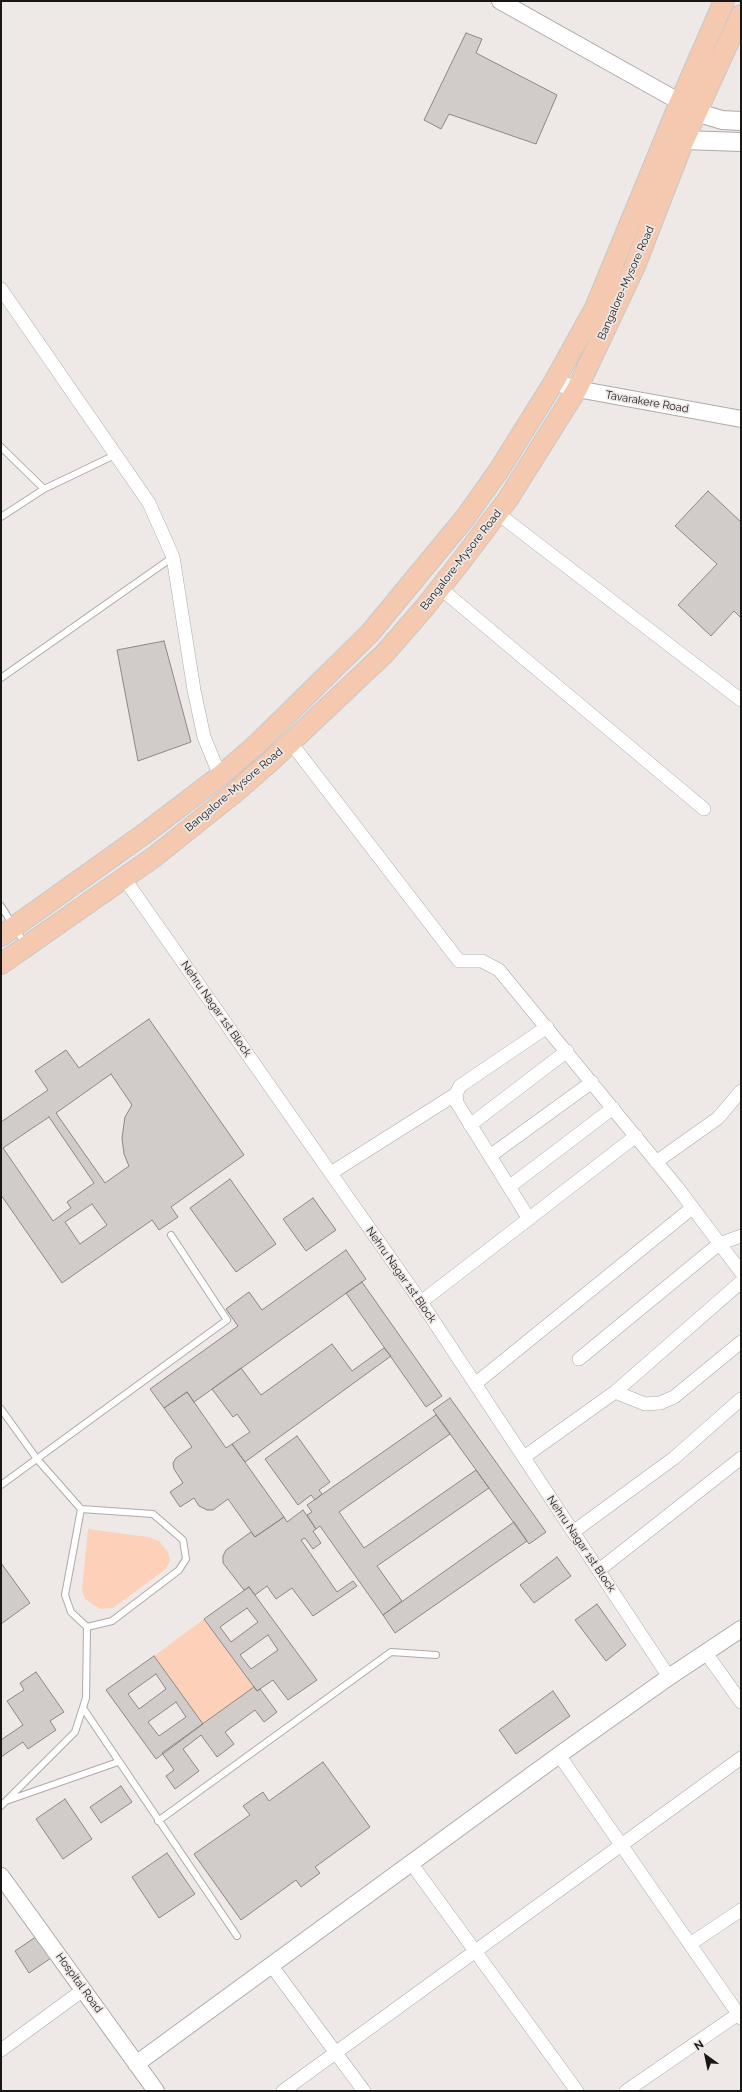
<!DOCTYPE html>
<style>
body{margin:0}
#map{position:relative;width:742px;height:2092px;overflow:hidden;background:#eee9e7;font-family:Raleway,sans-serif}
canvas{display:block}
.frame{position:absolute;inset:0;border:2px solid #181716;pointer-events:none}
.north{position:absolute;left:686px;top:2036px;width:40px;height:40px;-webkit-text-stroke:3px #eee9e7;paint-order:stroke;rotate:327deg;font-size:11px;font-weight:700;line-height:16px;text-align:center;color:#181716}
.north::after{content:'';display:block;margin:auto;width:14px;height:18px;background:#181716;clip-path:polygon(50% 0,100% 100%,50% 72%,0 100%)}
</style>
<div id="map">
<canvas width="742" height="2092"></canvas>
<div class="frame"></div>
<div class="north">N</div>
</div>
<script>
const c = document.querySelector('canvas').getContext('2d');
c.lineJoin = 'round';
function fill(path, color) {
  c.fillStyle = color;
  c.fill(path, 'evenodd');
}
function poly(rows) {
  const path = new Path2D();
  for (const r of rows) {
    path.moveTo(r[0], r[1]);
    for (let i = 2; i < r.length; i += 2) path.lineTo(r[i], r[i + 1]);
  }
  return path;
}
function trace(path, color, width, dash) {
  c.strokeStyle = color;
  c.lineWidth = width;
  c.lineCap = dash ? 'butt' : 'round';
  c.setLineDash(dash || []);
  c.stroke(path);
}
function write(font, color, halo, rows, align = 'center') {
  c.font = font + ' Raleway,sans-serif';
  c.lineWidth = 3.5;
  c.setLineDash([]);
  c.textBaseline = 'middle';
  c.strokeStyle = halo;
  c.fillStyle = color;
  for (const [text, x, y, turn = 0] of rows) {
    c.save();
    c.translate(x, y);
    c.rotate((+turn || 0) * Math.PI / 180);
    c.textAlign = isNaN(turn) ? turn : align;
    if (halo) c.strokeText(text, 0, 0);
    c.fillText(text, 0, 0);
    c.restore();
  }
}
const green = poly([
 [88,1529,148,1537,159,1541,168,1552,170,1561,166,1569,113,1608,100,1609,85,1599,82,1590],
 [204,1619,254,1687,203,1724,154,1656]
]);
const building = poly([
 [466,33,482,39,476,53,557,95,536,144,449,114,441,129,424,120,466,33],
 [708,491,741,522,741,618,734,611,711,636,678,605,717,564,675,526,708,491],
 [164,641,191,742,138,761,117,650,164,641],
 [149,1019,244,1155,171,1207,178,1217,159,1230,152,1220,62,1283,1,1195,1,1122,48,1090,35,1071,66,1050,79,1068,149,1019],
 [111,1074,132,1105,125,1117,122,1138,124,1154,129,1166,105,1183,56,1113,111,1074],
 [49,1117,94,1183,67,1202,71,1208,53,1221,3,1148,49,1117],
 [92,1204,107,1225,80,1244,65,1222,92,1204],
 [230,1179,276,1244,236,1272,190,1208,230,1179],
 [313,1198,336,1230,306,1251,283,1219,313,1198],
 [346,1250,366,1279,194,1402,187,1392,164,1408,150,1389,238,1326,226,1309,249,1292,262,1310,346,1250],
 [362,1282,442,1396,426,1407,346,1293,362,1282],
 [332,1344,352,1371,384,1348,391,1356,245,1462,232,1444,250,1432,237,1414,233,1417,212,1389,241,1368,261,1395,332,1344],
 [187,1392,226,1448,232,1444,284,1517,255,1537,228,1499,213,1510,207,1510,199,1506,194,1498,180,1507,170,1492,183,1483,174,1469,173,1463,176,1458,192,1447,164,1408,187,1392],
 [450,1398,546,1532,529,1544,433,1410,450,1398],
 [436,1415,450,1434,339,1512,364,1548,476,1470,489,1488,377,1566,402,1601,383,1615,320,1526,316,1529,307,1515,312,1512,307,1505,436,1415],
 [297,1436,330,1482,319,1490,322,1494,315,1500,311,1495,298,1505,265,1459,297,1436],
 [303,1510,316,1529,313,1531,321,1543,313,1549,305,1538,301,1540,337,1592,353,1581,357,1586,313,1616,292,1588,276,1599,267,1586,255,1595,249,1587,244,1590,223,1563,223,1556,226,1550,251,1532,255,1537,284,1517,287,1522,303,1510],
 [514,1522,527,1541,395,1633,383,1615,514,1522],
 [557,1557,571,1576,534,1603,520,1585,557,1557],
 [1,1563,30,1603,1,1624,1,1563],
 [249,1587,317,1680,288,1700,273,1680,257,1691,204,1619,249,1587],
 [247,1608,258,1622,231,1642,220,1627,247,1608],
 [268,1635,278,1650,251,1669,240,1655,268,1635],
 [597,1604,626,1645,606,1661,575,1620,597,1604],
 [154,1656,203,1724,156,1759,106,1690,154,1656],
 [156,1674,166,1689,139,1709,128,1694,156,1674],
 [176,1702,186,1717,159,1736,148,1722,176,1702],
 [36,1672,64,1712,50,1721,56,1730,28,1749,23,1742,1,1757,1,1740,23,1725,7,1701,24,1690,20,1683,36,1672],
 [254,1687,257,1691,260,1689,277,1712,264,1722,255,1710,225,1732,234,1744,217,1757,201,1735,183,1749,199,1771,175,1789,166,1776,174,1770,162,1753,254,1687],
 [553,1691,570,1716,516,1754,499,1730,553,1691],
 [323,1762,370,1827,315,1867,320,1873,301,1887,296,1880,241,1920,194,1854,250,1815,243,1806,263,1792,269,1801,323,1762],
 [121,1786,132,1802,101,1823,90,1807,121,1786],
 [65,1799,92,1839,63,1859,36,1819,65,1799],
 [167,1853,195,1894,159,1918,132,1877,167,1853],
 [40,1934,54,1956,29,1973,15,1951,40,1934]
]);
const service = poly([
 [1,447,44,489],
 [1,517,44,489,115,455],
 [1,678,173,557],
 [1,906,25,944],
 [1,1409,37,1459,81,1509,153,1514,183,1540,186,1559,179,1570,112,1621,87,1627,71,1612,65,1595,81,1509],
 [1,1485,227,1320,171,1235],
 [83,1708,237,1936],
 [6,1801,118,1762],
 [1,1806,75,1732,86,1698,87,1627],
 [158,1821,391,1652,436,1655]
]);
const minor = poly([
 [1,289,149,503,173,557,194,690,204,737,220,776],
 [497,513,741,700],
 [440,588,704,809],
 [291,743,459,961,482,961,499,970,677,1187,741,1272],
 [124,878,421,1302,669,1677],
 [470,1125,567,1051],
 [490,1156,592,1082],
 [656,1162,718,1118,741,1091],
 [331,1173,456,1094],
 [509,1187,613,1108],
 [529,1219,457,1103,456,1094,460,1086,547,1027],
 [421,1302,636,1136],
 [579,1359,719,1244,741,1236],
 [475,1384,692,1208],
 [615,1392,645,1404,660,1403,674,1397,741,1342],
 [524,1457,615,1392,741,1282],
 [573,1532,674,1458,741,1399],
 [599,1570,741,1458],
 [706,1653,741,1702],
 [559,1755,741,2018],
 [411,1863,577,2091],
 [690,1944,741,1910],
 [271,1965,364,2091],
 [1,2050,83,1990],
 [283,2091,741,1758],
 [626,2091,741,2012]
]);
const tertiary = poly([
 [500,1,680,102],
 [554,382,577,389,741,419],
 [1,1876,156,2091],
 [136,2064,559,1755,669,1677,741,1629]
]);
const secondary = poly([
 [682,108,722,120,741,121],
 [670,137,684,140,741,142]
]);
const primary = poly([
 [1,936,144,834,220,776,255,746,370,633,465,518,499,470,554,382,595,308,680,102,724,1],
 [1,964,154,857,233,794,272,760,385,653,425,607,462,560,508,499,577,389,635,266,684,140,741,15]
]);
const streetNames = [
 ["Bangalore-Mysore Road",626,283,-66],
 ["Tavarakere Road",647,402,10],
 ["Bangalore-Mysore Road",461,560,-52],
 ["Bangalore-Mysore Road",234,790,-40],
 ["Nehru Nagar 1st Block",216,1009,55],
 ["Nehru Nagar 1st Block",401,1275,55],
 ["Nehru Nagar 1st Block",581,1544,56],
 ["Hospital Road",79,1983,54]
];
fill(green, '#fdd1b9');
fill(building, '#d1ccca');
trace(building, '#8c8785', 1);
trace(service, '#aeaaa7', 8);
trace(minor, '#aeaaa7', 14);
trace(tertiary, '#aeaaa7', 18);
trace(secondary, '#aeaaa7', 20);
trace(primary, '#c8c7c7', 22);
trace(service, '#fff', 6);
trace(minor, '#fff', 13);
trace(tertiary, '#fff', 16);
trace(secondary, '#fff', 18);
trace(primary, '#f4c9b0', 20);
write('11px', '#181716', '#eee9e7', streetNames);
</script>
